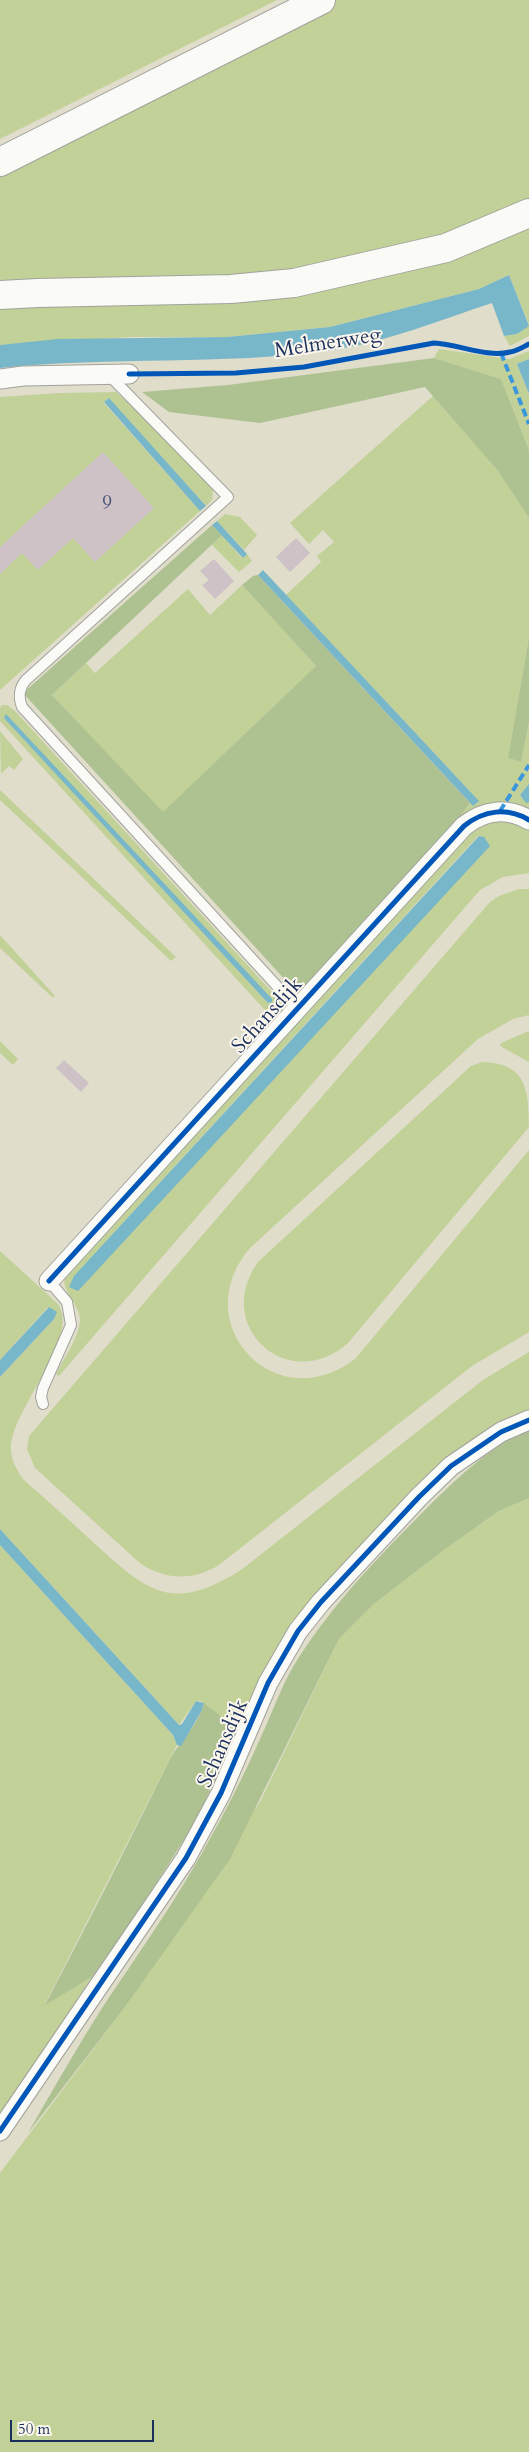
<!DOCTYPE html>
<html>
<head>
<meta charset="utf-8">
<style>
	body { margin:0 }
	#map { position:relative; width:529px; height:2452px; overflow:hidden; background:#e0ddcb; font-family:Cardo,serif }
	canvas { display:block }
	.scale { position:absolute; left:10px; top:2420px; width:144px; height:22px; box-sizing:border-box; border:2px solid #1b2f5e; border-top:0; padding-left:6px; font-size:15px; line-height:18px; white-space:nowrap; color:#1b2f5e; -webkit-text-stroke:4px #fbf7ec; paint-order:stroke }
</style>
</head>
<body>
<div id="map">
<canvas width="529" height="2452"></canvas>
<div class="scale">50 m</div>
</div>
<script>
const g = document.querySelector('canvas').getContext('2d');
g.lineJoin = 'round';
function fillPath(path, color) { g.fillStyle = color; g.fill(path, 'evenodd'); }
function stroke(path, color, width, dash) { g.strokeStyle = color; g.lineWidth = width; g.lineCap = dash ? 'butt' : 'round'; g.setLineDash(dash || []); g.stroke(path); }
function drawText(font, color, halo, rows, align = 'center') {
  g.font = font + ' Cardo,serif'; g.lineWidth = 4; g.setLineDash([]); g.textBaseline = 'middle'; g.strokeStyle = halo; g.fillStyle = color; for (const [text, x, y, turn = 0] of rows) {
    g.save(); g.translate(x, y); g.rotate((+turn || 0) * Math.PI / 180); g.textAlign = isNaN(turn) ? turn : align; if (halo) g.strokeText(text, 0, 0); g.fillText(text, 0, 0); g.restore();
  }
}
fillPath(new Path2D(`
	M0,0h277l-277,139z
	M336,0h193v201l-109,46 -134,31 -286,11v-120z
	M529,223v113l-19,10 -6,-10 13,-2 12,-9 -20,-50 -30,14 -149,38 -103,10h-96l-131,8v-43l261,-9z
	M439,349l70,10 20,-8v8l-12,5 12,30v56l-28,-71 -67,-21z
	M116,392l48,45 49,52 -1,11 -6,6 -98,-108 -4,5 96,108 -200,179v-293l60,-4z
	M433,396l65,75 31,47v119l-21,121 13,4 8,-40v62l-9,11 6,7h3v8c-29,-13 -45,-7 -71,9l12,-16 3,3 5,-6 -192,-205 35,-33 -4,-6 17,-14 -11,-12 -14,14 -19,-21z
	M225,514l15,3 17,18 -13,15 -27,-29z
	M222,535l20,23 5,-4 5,7 -13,11 -26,-26 -1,-2z
	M242,585l74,81 -153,147 -111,-118 34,-32 9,10 93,-84 22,26z
	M2,705h5l8,6 269,294 1,5 -10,11 -275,-300v-13zM4,716l267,288 -3,-1z
	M0,731l23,28 -9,11 -5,-4 -8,8z
	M0,790l176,167 -5,4 -171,-161z
	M493,820h15l21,10v43l-26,4 -23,13 -421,486 -3,-2c8,-16 23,-36 24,-54 0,-17 -22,-30 -14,-46l403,-442zM478,836h3l-407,440z
	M519,889h10v126l-16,4 -35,20 -228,209c-65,76 27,173 106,110l173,-208v182l-57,34 -253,199c-26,16 -53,15 -78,-1l-106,-96 -8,-19 2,-13 461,-534 9,-6z
	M0,935l55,61 -2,2 -53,-50z
	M529,1031v31l-29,-16 1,-3z
	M0,1041l18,18 -5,6 -13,-12z
	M482,1062c44,1 47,27 47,65l-181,216c-60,53 -137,-18 -89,-82l212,-195z
	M0,1251l58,53c24,35 -50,108 -47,147 1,11 6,19 12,28 24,21 48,43 71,64 55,50 78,70 147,27l242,-190 46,-28v59l-32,13 -51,35 -156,167 -30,54 -21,50 -38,-29h-5l-17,24 -179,-196v-152l54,-58 -6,-12 -48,53z
	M529,1498v954h-529v-279l122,-162 139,-211 78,-161 35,-35 74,-57 51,-36z
	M0,1545l173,190 4,10 -132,259 47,-27 -92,140z`), '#c1d198');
fillPath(new Path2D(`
	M434,358l67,21 28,71v68l-31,-47 -73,-84 -165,36 -91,-11 -27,-20 86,-7z
	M212,525l10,10 -170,160 111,117 153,-146 -74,-81 11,-9 5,-1 212,228 -12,16 -160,175 -275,-301z
	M529,637v85l-8,40 -13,-4z
	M529,1429v69l-30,13 -51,36 -74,57 -35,35 -109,220 -108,152 -94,122c24,-42 48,-84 74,-125 34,-51 70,-102 100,-155 21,-37 41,-75 58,-114 11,-23 20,-50 33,-72 34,-56 80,-105 126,-151 34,-34 67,-67 110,-87z
	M204,1703l35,27 -46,96 -69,107 -32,44 -47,28c42,-80 83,-161 123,-242 10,-21 29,-35 36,-60z`), '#aec291');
fillPath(new Path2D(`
	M509,275l20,51 -12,8 -13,2 -12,-33c-52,17 -105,39 -160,47 -110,16 -221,6 -332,18v-23l58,-6 169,-2 103,-10 149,-38z
	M529,359v35l-12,-30z
	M109,398l97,108 -6,5 -96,-109z
	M217,521l30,33 -4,4 -31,-33z
	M263,570l216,231 -6,5 -215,-231z
	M6,714l266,285v3l-4,1 -264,-285z
	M529,784v18l-3,1 -6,-8z
	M479,836l5,1 6,9 -412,445 -9,-4 5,-11z
	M49,1307l8,5 -3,7 -54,58v-17z
	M0,1529l179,196 3,-1 14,-23 8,2 -3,9 -20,34 -4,-1 -4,-10 -173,-190z`), '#78b6ca');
fillPath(new Path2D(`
	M103,452l51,56 -59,54 -22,-24 -35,32 -16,-17 -22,21v-27z
	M296,538l14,15 -20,19 -14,-15z
	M214,559l20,22 -19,18 -13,-14 7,-5 -9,-9z
	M64,1060l25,23 -8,9 -25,-24z`), '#cec2c7');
const lane = new Path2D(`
	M109,375l119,122 -202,183c-7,8 -8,16 -4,27l275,301
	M43,1404l-2,-7 2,-9 28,-63 -4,-23 -18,-21`);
const street = new Path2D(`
	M0,379l23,-3 106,-2
	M49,1281l415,-455c20,-16 43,-19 65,-6
	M0,2131l186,-273 35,-65 47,-110 30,-52 23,-29 98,-105 32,-31 50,-34 28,-12`);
const highway = new Path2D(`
	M0,162l321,-162
	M0,295l38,-2 193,-4 63,-6 152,-35 83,-35`);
stroke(lane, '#a1a29d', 12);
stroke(street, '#a1a29d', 21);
stroke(highway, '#a1a29d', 30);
stroke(lane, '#fafaf7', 10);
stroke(street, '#fafaf7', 19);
stroke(highway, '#fafaf7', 28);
stroke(new Path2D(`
	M501,353l28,71
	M500,811l29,-46`), '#3a97de', 4, [8, 4]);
stroke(new Path2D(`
	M129,374l107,-1 68,-6 130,-24c24,1 53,15 76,9 7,-1 13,-5 19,-8
	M49,1281l415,-455c20,-16 43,-19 65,-6
	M0,2131l186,-273 35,-65 47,-110 30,-52 23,-29 98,-105 32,-31 50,-34 28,-12`), '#0057b8', 5);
drawText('19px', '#485478', null, [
	["9",107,505]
]);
drawText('21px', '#1b2f5e', '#fbf7ec', [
	["Melmerweg",328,344,-9],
	["Schansdijk",268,1016,-48],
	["Schansdijk",224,1744,-66]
]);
</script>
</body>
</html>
